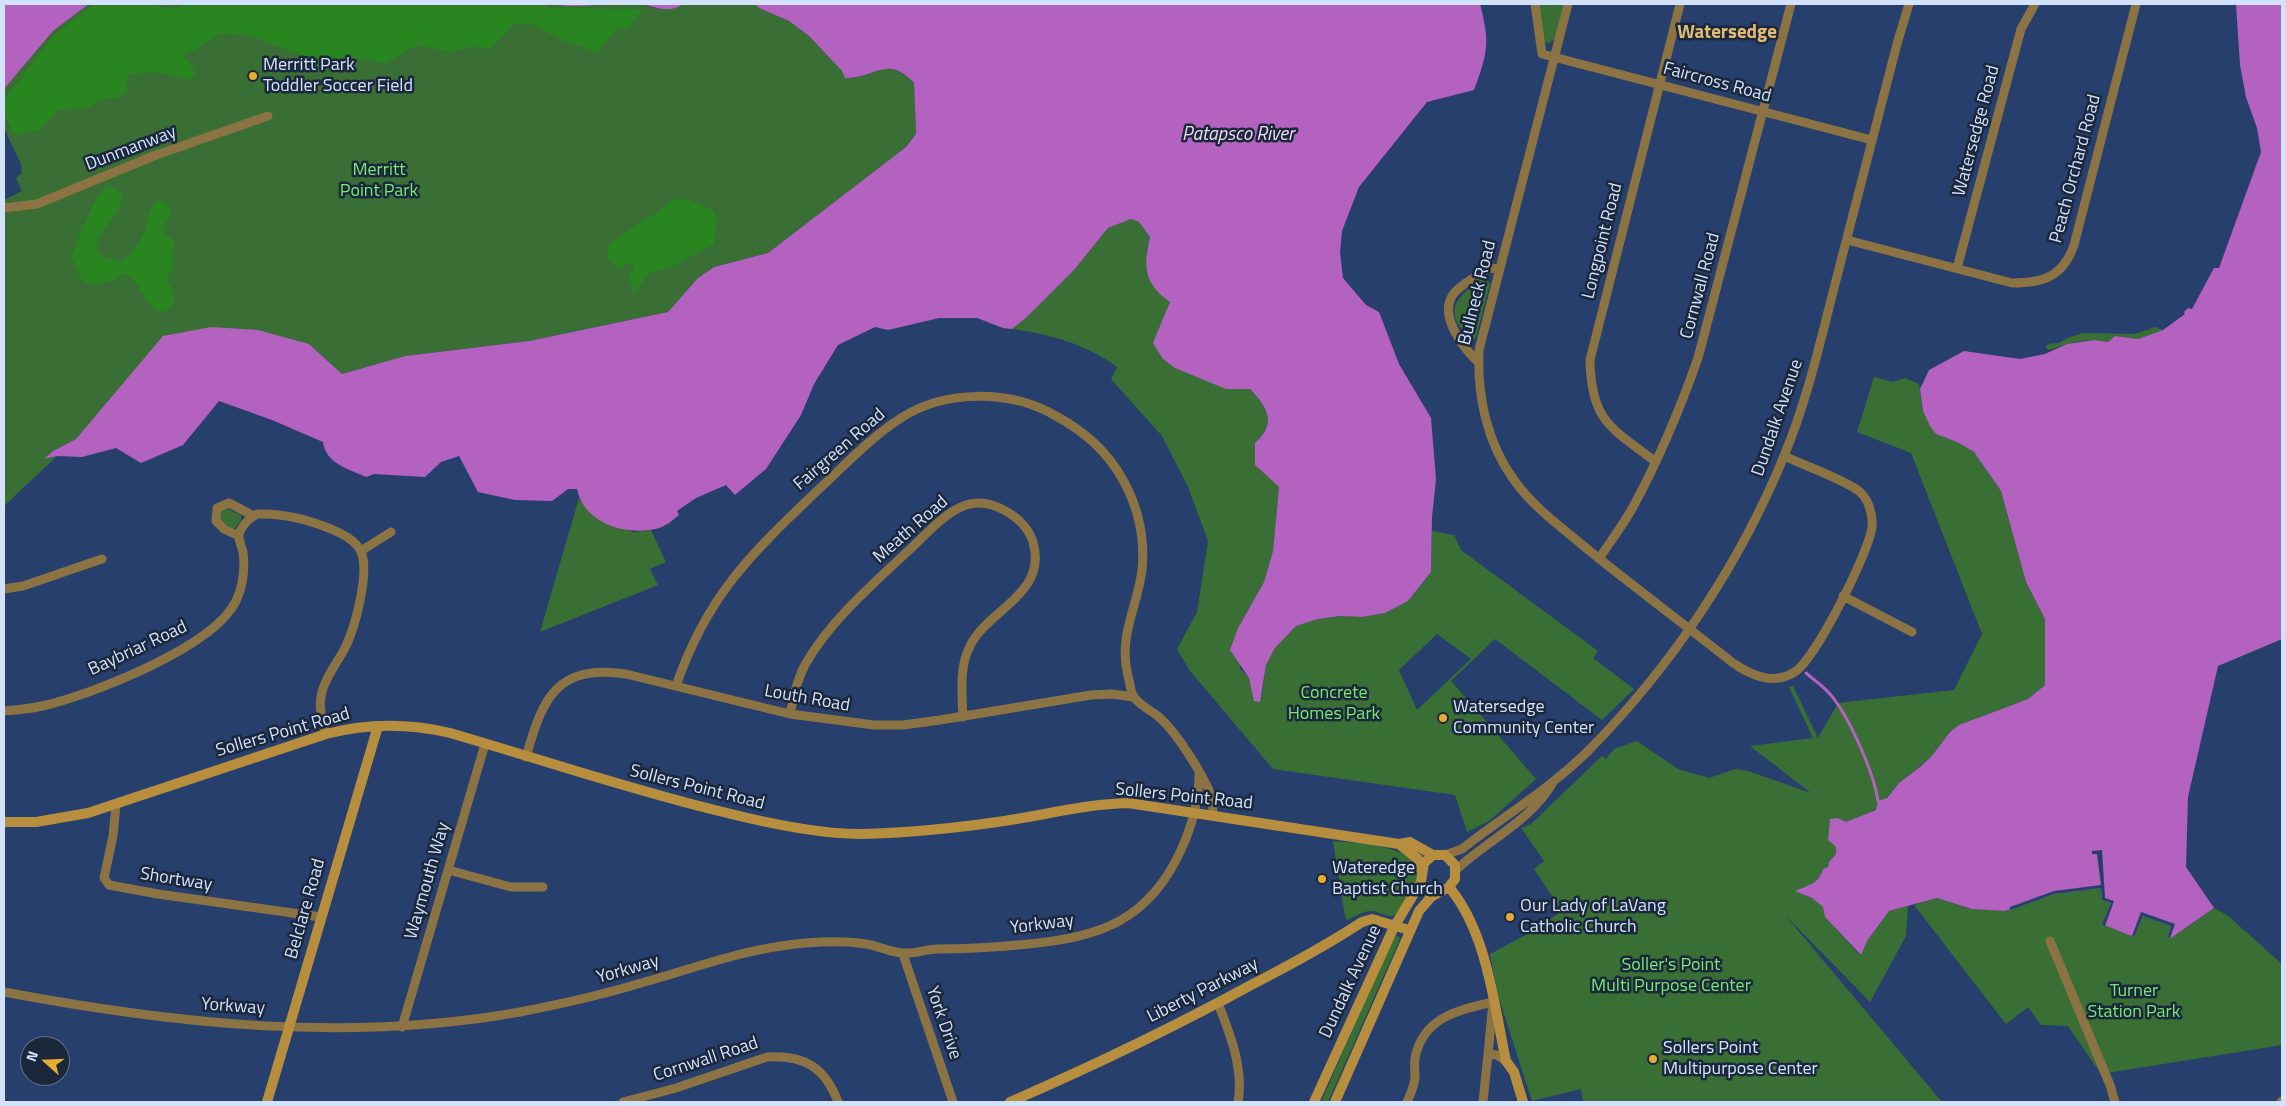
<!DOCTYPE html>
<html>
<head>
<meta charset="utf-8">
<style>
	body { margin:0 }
	#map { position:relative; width:2286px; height:1106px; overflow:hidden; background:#273f6c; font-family:"Titillium Web",sans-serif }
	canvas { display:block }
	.frame { position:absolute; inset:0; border:5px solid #d2e2fd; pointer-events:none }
	.north { position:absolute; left:20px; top:1036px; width:50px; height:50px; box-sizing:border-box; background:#1b273b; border:1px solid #647289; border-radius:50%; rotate:290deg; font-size:14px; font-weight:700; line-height:20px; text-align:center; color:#d2e2fd }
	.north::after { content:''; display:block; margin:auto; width:18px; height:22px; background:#e5ad35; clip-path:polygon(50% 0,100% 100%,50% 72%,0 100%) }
</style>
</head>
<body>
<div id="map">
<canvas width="2286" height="1106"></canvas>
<div class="frame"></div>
<div class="north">N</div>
</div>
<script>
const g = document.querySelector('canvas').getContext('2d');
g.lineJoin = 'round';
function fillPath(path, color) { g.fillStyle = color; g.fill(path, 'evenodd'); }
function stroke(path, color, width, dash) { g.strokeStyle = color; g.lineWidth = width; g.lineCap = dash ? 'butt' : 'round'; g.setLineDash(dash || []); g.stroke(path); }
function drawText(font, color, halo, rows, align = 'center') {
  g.font = font + ' "Titillium Web",sans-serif'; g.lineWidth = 5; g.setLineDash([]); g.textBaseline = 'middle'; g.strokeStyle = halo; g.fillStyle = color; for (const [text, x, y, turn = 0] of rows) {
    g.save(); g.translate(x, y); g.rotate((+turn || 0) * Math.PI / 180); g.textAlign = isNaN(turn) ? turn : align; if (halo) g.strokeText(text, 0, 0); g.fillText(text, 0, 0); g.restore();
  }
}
fillPath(new Path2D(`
	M89,4h552c13,4 30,9 42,0h72l4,4 30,13 20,15 33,35 3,7c32,0 40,-24 69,5l2,51 -10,13 -138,106 -54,14 -16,11 -30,34 -139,29 -124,15 -63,18 -33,-30 -145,-8 -88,103 -23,12 -8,8 12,-3 -53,50v-306l18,-9 -6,-13 6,-5 -1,-9 -17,-36v-39l49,-58z
	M1536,4h27l-8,35 -6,4 -5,-1z
	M1131,219l8,3 11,15 -4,16 24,49 -7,19 63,68h24c18,19 27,33 5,54v22l24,22 -6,64 -9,31 -26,46 2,40 9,10 6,23 7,-7 4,-29 9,-17 21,-22 22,-7 22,-3 22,1 23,-4 23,-12 23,-29 1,-41 22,4 7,15 137,101 -5,7 41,31 -32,31 -107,-81 -44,42 85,98 -47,42 -22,11 -12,-37 -182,-26 -83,-98 -13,-22 20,-37 11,-71 -20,-54 -26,-51 -51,-57 6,-12c-31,-23 -68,-33 -105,-38l15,-12 47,-47 34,-42zM1437,634l34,25 -54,51 -18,-40z
	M1483,278l4,1 3,5 -14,53 -3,4c-7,-3 -9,-8 -13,-14 -16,-23 6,-36 23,-49z
	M2155,327l8,3 -25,9 -23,-3 -7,6c-19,-5 -41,1 -58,8l-4,-2 2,-4 11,-1 8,-5 16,-5 52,1z
	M1874,377l19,5 12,-4 14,6 4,27 13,23 21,8 17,10 27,39 25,91 19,37 2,7 -2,59 -17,14 -48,18 -30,15 -19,25 -32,26 -23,27 -30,12 -8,-4 -2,36 -7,8 -1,5 -5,2c-4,15 -15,16 -27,22l16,7 11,9 2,10 35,38 7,-14 22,-30 19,-5 -2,30 -36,66 -85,-87 157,187h-359l-2,-13 -49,12 -34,-106 -8,-41 45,-24 27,-19 -28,-42 10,-8 -23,-33 10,-4 71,-68 4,3 8,-10 23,-8 41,28 31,9 26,-9 13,2 63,22 -61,-47 63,-8 -24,-51 4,-1 25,52 20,-35 116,-13 28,-56 -71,-181 -54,-21z
	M579,498l13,17 41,17 18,-2 15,32 -16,7 8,16 -118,47z
	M226,508l15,7v5l-7,9 -14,-8 1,-10z
	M1333,841c21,2 104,4 81,45 -4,8 -11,24 -19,29 -8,3 -15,-3 -22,-4 -9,-1 -18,5 -25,9l-3,-3z
	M2101,888l10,15 -8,21 40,-8 40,14 31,-22 13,7 55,49v81l-181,29 -33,-48 -27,-1 -13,-18 -22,17 -92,-119 23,-7 35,11 34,2 48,-17z
	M1396,936l4,1 -1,4 -71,161h-7l72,-164z`), '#396f34');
fillPath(new Path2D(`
	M94,4h49l32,5 12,-5h356l8,4 92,1 -15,20 -11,-1 -20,24 -33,-11 -35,-18 -16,2 -21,23 -23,-1 -17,5 -35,-7 -31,18 -39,-6 7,12 -3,3 -6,-1 -17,-16 -16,4 -65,-24 -26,-2 -27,17 -8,3 -2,4 12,16 -6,7c-20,-6 -40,-11 -61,-5l-3,7 2,7 -8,8 -20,3 -12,8 -29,2 -20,20 -25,4 -10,-22v-12l50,-65z
	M107,185l9,4 8,7 -8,19 -18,22 -1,14 7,6 16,5c9,-6 19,-17 23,-27 5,-13 4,-26 16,-35l10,6 2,9 -5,7 -2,11 10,8 -2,15 2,12 -7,7c-1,14 17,19 -2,37 -20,1 -22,-31 -41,-39 -13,9 -25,14 -41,9l-12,-26c13,-26 16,-47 36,-71z
	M688,199l25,11 4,9 -3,25 -41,22 -25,7 -14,21 -5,-17 5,-10 -3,-5 -10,6 -6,-2 -8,-8 1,-12 31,-24 16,-7 17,-15z`), '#288520');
fillPath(new Path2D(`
	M4,4h85l-36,27 -49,58z
	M556,4h127c-13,10 -28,3 -41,0 -24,-4 -65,6 -86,0z
	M755,4h725c10,39 8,48 -6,86l-47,12 -68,85 -17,44 -2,22 3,25 23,27 13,7 20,52 32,54 5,61 -4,38 -1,55 -23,29 -23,12 -23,4 -22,-1 -22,3 -22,7 -21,22 -9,17 -6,37 -6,-1 -5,-23 -19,-28 8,-22 26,-46 9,-31 6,-64 -24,-22v-22c22,-20 13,-35 -5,-54h-24l-51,-21 -12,-9 -10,-16 17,-41c-26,-18 -27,-36 -20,-65l-11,-15 -8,-3 -23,9 -34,42 -47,47 -15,12 -9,-1 -26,-10h-38l-51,12 -13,-3 -37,18 -24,39 -13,31 -35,54 -31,26 -9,-10 -30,13 -19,13 2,4c-6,5 -13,11 -20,13 -31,9 -75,-4 -82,-39h-9l-16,12 -37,-1 -37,-8 -19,-36 -18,6 -16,15 -51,-3 -8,3c-17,-8 -40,-13 -43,-35l-51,-22 -53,-19 -36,44 -42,18 -25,-15 -34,9 -25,-1 -13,3 9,-8 23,-12 87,-103 48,-9 47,3 51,14 33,30 63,-18 124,-15 139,-29 30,-34 16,-11 54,-14 138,-106 10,-13 -2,-51c-27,-29 -38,-5 -69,-5l-3,-7 -33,-35 -20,-15 -30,-13z
	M2236,4h46v635l-64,27 -30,131 -2,70 28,41 -43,30 -3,-1 3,-11 -28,-10 -9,21 -32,-13 9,-21 -9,-3 -1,-12 -47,6 -49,17 -33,-2 -35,-11 -48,13 -22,30 -6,14 -36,-38 -2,-10 -11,-9 -17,-7c13,-6 24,-7 28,-22l5,-2 1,-5 7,-8v-7l-8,-7 2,-21 8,-1 8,4 30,-12 2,-9 9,-3 12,-15 22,-17 10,-9 19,-25 9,-7 69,-26 17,-14v-66l-19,-37 -25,-91 -27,-39 -17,-10 -21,-8 -6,-8 -7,-15 -3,-22 9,-19 35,-19 56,8 25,-5 22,-10 27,-4 14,2 7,-6 23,3 25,-9 22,-16 -1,-2 4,-4 4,1 22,-41h5l42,-116 -4,-24 -11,-31 -6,-32z`), '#b362c0');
fillPath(new Path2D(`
	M2102,850l3,48 9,3 -9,25 -3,-2 9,-21 -9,-3 -1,-12 -47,6 -44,16v-3l44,-16 47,-6 -4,-31h-5v-3z
	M2141,912l34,12 -5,14 -2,-1 3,-11 -28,-10 -9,21 -2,-1z`), '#273f6c');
stroke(new Path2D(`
	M1806,673c8,7 17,13 24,21 19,22 44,79 48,107`), '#b362c0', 3);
stroke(new Path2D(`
	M1535,4l7,50 330,86
	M1568,4l-89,346c-2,46 8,93 35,130 19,27 47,47 72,68 48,39 98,76 147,115 19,13 42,23 63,8 21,-15 73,-119 76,-144 1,-11 -3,-27 -12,-35 -12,-11 -59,-28 -76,-36
	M4,208l33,-4 119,-49 112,-39
	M1847,240l165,43c31,0 51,-6 62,-38l62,-241
	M1957,268l64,-239 14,-25
	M1479,363c-16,-15 -43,-50 -24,-71 9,-10 24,-17 35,-24l10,1
	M1656,462c-45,-34 -65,-41 -66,-102l90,-356
	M239,536l-15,-7 -8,-8 1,-13 12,-5 25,13
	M361,551l30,-19
	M1599,559c11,-17 24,-34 34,-52 26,-48 47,-98 65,-149l93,-354
	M4,589l19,-3 79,-27
	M1843,596l69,36
	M676,686c31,-91 76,-133 143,-197 27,-25 51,-51 82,-71 45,-29 110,-28 155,-2 29,16 51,35 67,64 15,27 22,59 19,90 -5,39 -24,66 -14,106 2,6 2,14 5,19 4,9 19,16 26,22 18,16 43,56 52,78 2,6 2,14 2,20
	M4,711c12,-1 25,-2 38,-5 49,-11 172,-59 194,-105 7,-15 9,-33 7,-49 -1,-5 -4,-10 -4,-15 0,-9 10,-19 18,-23 27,-1 50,5 74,15 11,5 25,11 30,23 9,20 -6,76 -16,96 -8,15 -19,28 -23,44 -4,14 0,28 4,42
	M790,714c4,-18 7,-35 16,-51 25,-43 65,-77 101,-111 18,-16 36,-39 59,-47 25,-8 59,12 67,37 15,52 -45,67 -63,104 -11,21 -8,47 -7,71
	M526,757c17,-60 31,-93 100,-83l164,40 84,11h29l37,-5 151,-25 21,-1 21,3
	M116,805l-3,31 -9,42 5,7 49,9 163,23
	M1445,855l17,-6c42,-33 89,-61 127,-99 82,-83 151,-186 195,-294 22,-53 35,-109 49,-164 22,-83 42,-165 64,-248l12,-40
	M1457,869c30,-28 74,-49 95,-85
	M448,870l63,17h32
	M2050,941l60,144 5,17
	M903,954l50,148
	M4,992c170,32 344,51 516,20 41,-8 82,-17 121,-29 47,-13 92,-30 140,-37 28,-4 58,-6 85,-2 13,2 26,9 38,9 11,1 22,-4 33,-4 31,0 61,-2 92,-5 72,-7 120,-24 152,-94 11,-24 18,-50 18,-76
	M1218,1003c12,31 26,66 20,99
	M402,1027l83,-283
	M623,1102l53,-14 91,-31c37,-2 58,10 71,45
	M1407,1102c3,-7 8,-17 8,-25 0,-7 -1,-13 0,-19 8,-41 44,-48 78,-56l-5,52
	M1483,1102l5,-48 9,1 9,6
	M2281,1102l1,-1`), '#8c7343', 9);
stroke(new Path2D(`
	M4,822h32l52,-9 238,-79c42,-11 82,-11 124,-1 90,26 178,56 269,78 43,11 98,23 142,23 47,-1 96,-6 143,-13 41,-6 82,-17 124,-18l271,41 11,-2 23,13
	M1399,844l19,15 3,10
	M1449,887c38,45 45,118 57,174l8,11 9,30
	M267,1102l111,-376
	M1010,1102c83,-36 164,-75 243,-118 37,-19 74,-39 109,-62l10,-3 37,11
	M1314,1102l80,-175 27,-45 3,-19 9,-8h12l10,10v14l-6,8 -18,10 -12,14 -84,191`), '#b68e3d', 10);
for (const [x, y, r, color] of [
	[253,76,5,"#e5ad35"],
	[1443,718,5,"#e5ad35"],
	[1322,879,5,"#e5ad35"],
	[1510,917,5,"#e5ad35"],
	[1653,1059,5,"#e5ad35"]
]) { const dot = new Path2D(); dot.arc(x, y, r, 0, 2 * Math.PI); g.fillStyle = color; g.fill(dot); stroke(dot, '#1b273b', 2); }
drawText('18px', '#d2e2fd', '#1b273b', [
	["Merritt Park",263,66],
	["Toddler Soccer Field",263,87],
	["Watersedge",1453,708],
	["Community Center",1453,729],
	["Wateredge",1332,869],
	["Baptist Church",1332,890],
	["Our Lady of LaVang",1520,907],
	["Catholic Church",1520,928],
	["Sollers Point",1663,1049],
	["Multipurpose Center",1663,1070]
], 'left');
drawText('18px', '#d2e2fd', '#1b273b', [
	["Faircross Road",1717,83,15],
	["Watersedge Road",1977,131,-75],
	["Dunmanway",131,149,-21],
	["Peach Orchard Road",2076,169,-75],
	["Longpoint Road",1603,241,-76],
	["Cornwall Road",1701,286,-75],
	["Bullneck Road",1478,293,-76],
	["Dundalk Avenue",1778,418,-71],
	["Fairgreen Road",840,450,-41],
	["Meath Road",911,530,-41],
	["Baybriar Road",138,649,-25],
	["Louth Road",807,699,10],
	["Sollers Point Road",283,733,-16],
	["Sollers Point Road",697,788,14],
	["Sollers Point Road",1184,797,6],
	["Shortway",176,880,9],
	["Waymouth Way",428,881,-74],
	["Belclare Road",306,909,-74],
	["Yorkway",1042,925,-7],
	["Yorkway",628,970,-16],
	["Dundalk Avenue",1351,982,-65],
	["Liberty Parkway",1203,991,-27],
	["Yorkway",233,1007,4],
	["York Drive",943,1023,71],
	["Cornwall Road",706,1060,-18]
]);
drawText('18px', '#79e86e', '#1b273b', [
	["Merritt",379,171],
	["Point Park",379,192],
	["Concrete",1334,694],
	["Homes Park",1334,715],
	["Soller's Point",1671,966],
	["Multi Purpose Center",1671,987],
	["Turner",2134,992],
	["Station Park",2134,1013]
]);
drawText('bold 19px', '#e1bb73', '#1b273b', [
	["Watersedge",1727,33]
]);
drawText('italic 19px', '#efdaf2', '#1b273b', [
	["Patapsco River",1238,135]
]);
</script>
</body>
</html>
